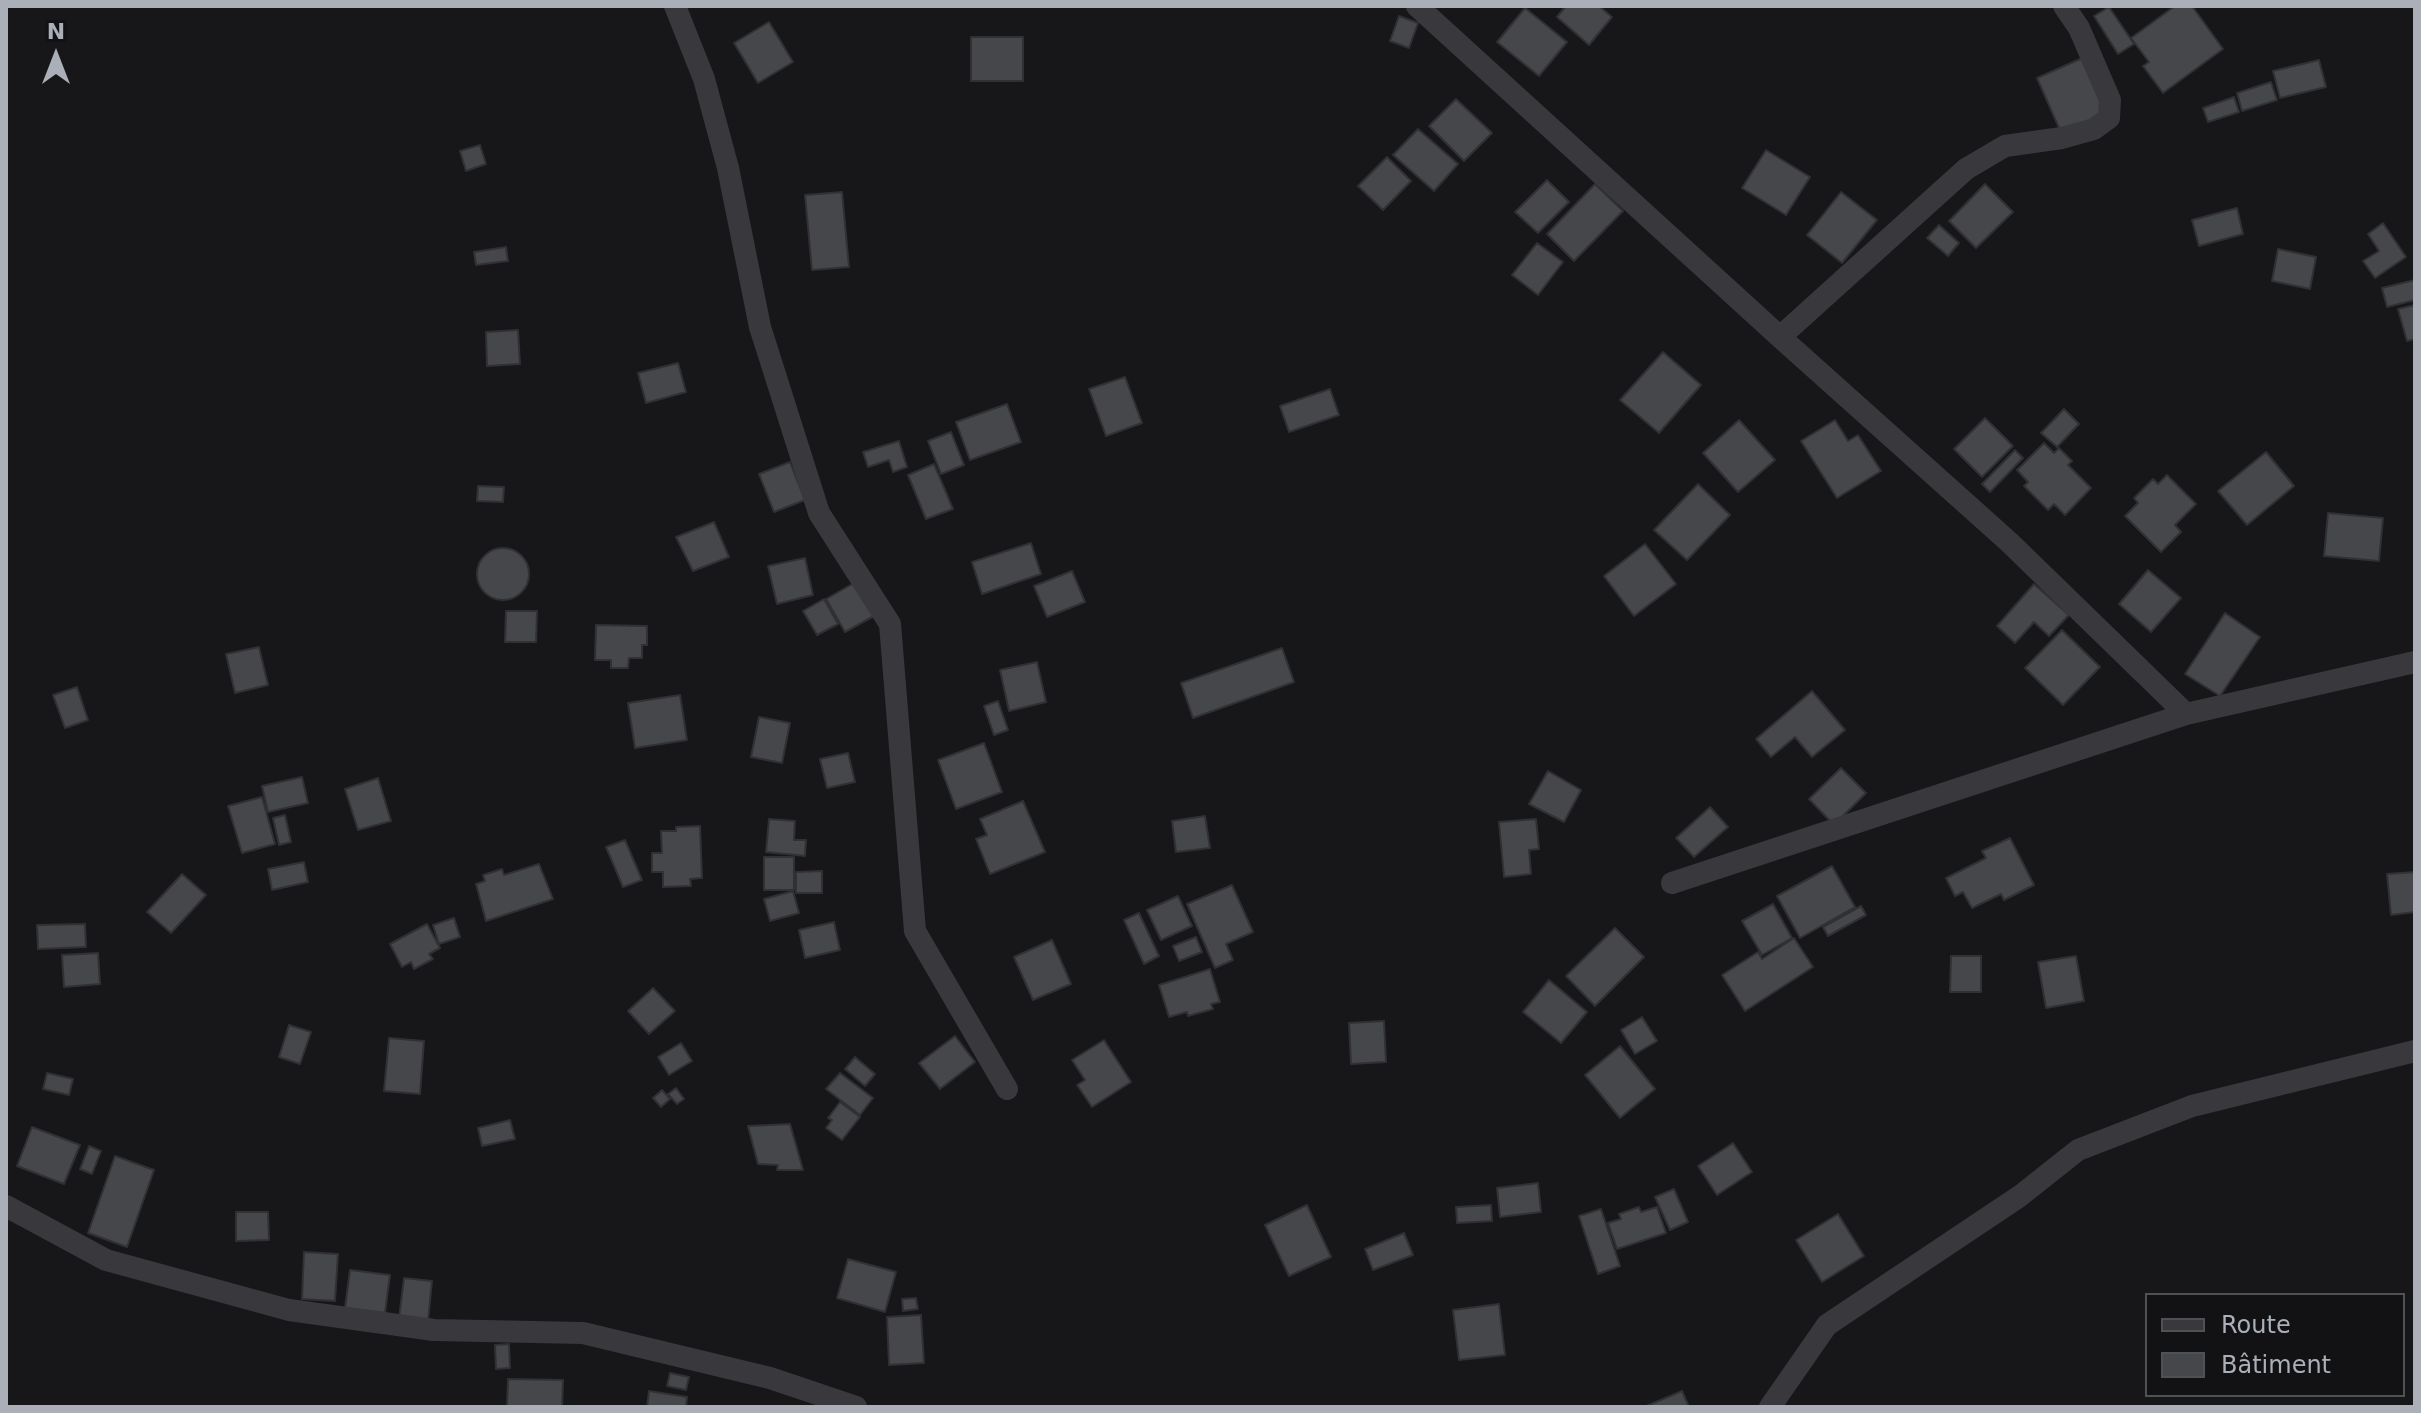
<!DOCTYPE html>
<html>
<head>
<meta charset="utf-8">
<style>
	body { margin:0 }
	#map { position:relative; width:2421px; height:1413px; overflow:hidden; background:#171719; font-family:"DejaVu Sans",sans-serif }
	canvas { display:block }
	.frame { position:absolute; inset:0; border:8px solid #abafb7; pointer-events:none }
	.legend { position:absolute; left:2145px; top:1293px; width:260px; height:104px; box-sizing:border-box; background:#121214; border:2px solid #4f5155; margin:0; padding:10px 14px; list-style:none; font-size:24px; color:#abafb7 }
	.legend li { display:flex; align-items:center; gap:16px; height:40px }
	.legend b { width:40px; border:2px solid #4f5155 }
	.north { position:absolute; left:16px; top:16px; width:80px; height:80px; -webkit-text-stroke:6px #121214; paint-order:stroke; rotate:0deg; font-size:22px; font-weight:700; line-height:32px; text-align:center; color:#abafb7 }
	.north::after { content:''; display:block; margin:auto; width:28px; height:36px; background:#abafb7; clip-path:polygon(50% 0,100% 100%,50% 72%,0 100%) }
</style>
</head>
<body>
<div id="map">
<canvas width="2421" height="1413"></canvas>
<div class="frame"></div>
<ul class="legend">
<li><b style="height:10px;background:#39393d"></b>Route</li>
<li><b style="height:22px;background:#46474b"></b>Bâtiment</li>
</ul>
<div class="north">N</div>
</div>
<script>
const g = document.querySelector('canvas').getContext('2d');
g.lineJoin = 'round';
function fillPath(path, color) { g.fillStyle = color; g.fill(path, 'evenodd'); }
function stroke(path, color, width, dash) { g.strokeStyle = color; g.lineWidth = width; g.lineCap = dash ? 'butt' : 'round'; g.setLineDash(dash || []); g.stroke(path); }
const building = new Path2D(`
	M1566,6h33l13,11 -23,28 -32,-28z
	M2175,6h17l31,43 -60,44 -20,-27 6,-4 -18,-24z
	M2109,7l25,37 -16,10 -24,-38z
	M1525,8l42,34 -28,34 -42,-34z
	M1399,16l19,7 -9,25 -19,-7z
	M769,22l24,40 -35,21 -24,-40z
	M971,37h52v44h-52z
	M2087,56l26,59 -50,22 -26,-59z
	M2319,60l7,27 -46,11 -7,-27z
	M2271,82l6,18 -35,11 -5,-18z
	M2234,97l5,15 -31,10 -5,-14z
	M1456,99l36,34 -28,28 -35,-35z
	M1418,129l40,35 -24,27 -41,-36z
	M480,145l6,19 -20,7 -6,-20z
	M1766,150l44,27 -24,38 -44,-27z
	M1387,157l24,24 -28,29 -25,-24z
	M1547,180l22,22 -31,31 -23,-21z
	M1595,184l28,27 -49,50 -27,-27z
	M1985,184l28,28 -37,36 -27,-27z
	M842,192l7,75 -37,3 -7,-75z
	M1841,192l36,28 -35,43 -35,-28z
	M2237,208l6,26 -44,12 -7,-26z
	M2383,223l23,34 -31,21 -12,-17 16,-10 -11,-17z
	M1939,225l20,18 -11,13 -21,-18z
	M1537,243l26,19 -25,33 -26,-20z
	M506,247l2,14 -32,4 -2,-13z
	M2278,249l38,8 -6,32 -38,-8z
	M2415,280v20l-28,7 -5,-19z
	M2415,305v34l-8,2 -9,-32z
	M518,330l2,34 -33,2 -1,-34z
	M1663,352l38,33 -42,48 -39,-33z
	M678,363l8,29 -40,11 -8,-30z
	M1125,377l17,46 -36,13 -17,-47z
	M1330,389l9,26 -50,17 -9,-26z
	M1007,404l14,38 -51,18 -14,-38z
	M2064,409l15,15 -22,23 -16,-14z
	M1985,418l28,28 -31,31 -28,-28z
	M1739,420l36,40 -37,32 -35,-39z
	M1835,420l13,21 10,-6 23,36 -44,27 -36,-57z
	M951,432l13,33 -23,9 -13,-33z
	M899,441l8,26 -14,5 -4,-12 -21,7 -5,-15z
	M2044,443l10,10 5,-5 13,13 -4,4 23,23 -26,27 -11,-11 -6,6 -24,-24 4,-4 -11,-12z
	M2015,450l8,8 -33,34 -8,-8z
	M2266,452l28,34 -47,39 -29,-34z
	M790,462l15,38 -31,12 -15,-38z
	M934,464l19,45 -27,10 -18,-44z
	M2167,475l29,29 -21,21 6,7 -20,20 -36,-36 13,-13 -4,-5 19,-19 5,5z
	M1698,484l32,31 -43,45 -33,-30z
	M478,486l26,1 -1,15 -26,-1z
	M2328,513l55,5 -4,43 -55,-5z
	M714,522l15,35 -36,14 -17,-34z
	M1031,543l10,31 -59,20 -10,-32z
	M1645,544l31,40 -42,32 -30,-40z
	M477 574a26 26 0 1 1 52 0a26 26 0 1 1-52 0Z
	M805,558l8,37 -36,9 -9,-38z
	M2148,570l33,28 -30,34 -32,-28z
	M1072,571l13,31 -38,15 -13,-31z
	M854,583l20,33 -29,16 -19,-33z
	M2034,584l35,31 -20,21 -15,-14 -19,21 -18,-17z
	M824,599l14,25 -21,11 -14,-24z
	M506,611h31l-1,31h-31z
	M2225,613l35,24 -40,59 -35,-22z
	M596,625l51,1v19h-5v13h-13l-1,10h-17v-8h-16z
	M2062,630l38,37 -37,38 -38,-37z
	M259,647l9,38 -33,8 -9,-39z
	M1282,648l12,34 -101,36 -12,-35z
	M1037,662l9,40 -37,9 -9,-41z
	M77,687l11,33 -23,8 -12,-33z
	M1812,691l33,39 -33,27 -17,-20 -24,20 -15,-18z
	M680,695l7,45 -52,8 -7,-45z
	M998,701l10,29 -14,5 -10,-29z
	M759,717l31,6 -8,40 -31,-6z
	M984,743l18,49 -46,17 -18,-49z
	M848,753l7,29 -28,6 -7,-29z
	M1841,768l25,25 -32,32 -25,-26z
	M1548,771l33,19 -17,32 -35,-18z
	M302,777l6,26 -40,9 -6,-26z
	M378,778l13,43 -33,9 -13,-41z
	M262,797l13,47 -33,9 -14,-47z
	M1023,801l22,51 -55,22 -14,-35 11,-4 -7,-16z
	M1710,807l18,20 -34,30 -18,-19z
	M285,815l6,27 -12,3 -6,-27z
	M1205,816l5,32 -34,4 -4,-31z
	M769,819l26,2 -1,19h12l-1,16 -39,-4z
	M1536,819l3,30 -10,1 2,24 -27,3 -5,-55z
	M700,826l2,52 -12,1 1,7 -28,1v-15h-11v-19h10l-1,-22h15v-4z
	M2010,838l24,47 -30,15 -3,-6 -29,14 -9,-16 -8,4 -9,-18 40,-20 -4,-7z
	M625,840l17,40 -19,7 -17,-40z
	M764,857h30v33h-30z
	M304,862l4,20 -36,8 -4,-21z
	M539,864l14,35 -67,22 -10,-37 9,-3 -2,-6 19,-6 2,6z
	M1832,866l23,41 -55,31 -23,-42z
	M822,871v22h-26v-21z
	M2415,872v40l-24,3 -4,-41z
	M182,874l24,21 -35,38 -24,-21z
	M1232,885l21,47 -27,12 7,16 -18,8 -28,-64z
	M793,891l6,22 -29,8 -6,-22z
	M1178,896l14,30 -31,14 -14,-30z
	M1773,904l19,34 -30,17 -20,-34z
	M1861,906l5,9 -38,21 -5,-9z
	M1139,913l20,43 -15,8 -20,-44z
	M454,918l6,19 -21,7 -6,-19z
	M834,922l6,28 -35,8 -6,-28z
	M85,924l1,23 -48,2 -1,-24z
	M427,924l13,24 -11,6 4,5 -19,10 -3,-7 -9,5 -12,-23z
	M1615,928l29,29 -49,49 -29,-30z
	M1196,937l6,15 -23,9 -6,-15z
	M1794,938l19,29 -68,44 -23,-36 36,-23 4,7z
	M1052,940l19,44 -38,16 -19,-43z
	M98,953l2,31 -36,3 -2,-32z
	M1951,956h30v36h-31z
	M2076,956l8,45 -38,7 -8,-46z
	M1210,969l10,33 -9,2 2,5 -25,7 -1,-4 -18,5 -10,-32z
	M1549,980l38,32 -26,31 -38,-31z
	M653,988l22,23 -26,23 -21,-23z
	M1642,1017l15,24 -22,13 -14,-24z
	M1384,1021l2,41 -35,2 -2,-41z
	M289,1025l22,7 -11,32 -21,-7z
	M955,1036l20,26 -35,27 -21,-26z
	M389,1038l35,3 -4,53 -36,-3z
	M1104,1040l27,42 -39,25 -15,-22 8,-5 -13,-20z
	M681,1043l11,18 -23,14 -11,-18z
	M1620,1046l35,43 -35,29 -35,-43z
	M855,1057l20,17 -10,12 -20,-17z
	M47,1073l26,6 -4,16 -26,-6z
	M840,1073l33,25 -13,17 -34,-26z
	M676,1088l8,11 -7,5 -9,-10z
	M662,1090l8,9 -9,8 -8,-9z
	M840,1102l20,15 -18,23 -16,-12 6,-8 -4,-2z
	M510,1120l5,19 -33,7 -4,-18z
	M790,1124l13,46h-26l1,-5 -20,-1 -10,-38z
	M32,1127l48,18 -16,39 -47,-18z
	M1733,1143l19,29 -35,23 -19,-29z
	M89,1146l12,5 -9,23 -12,-5z
	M115,1156l39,14 -27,77 -39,-14z
	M1538,1183l3,29 -41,5 -3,-29z
	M1674,1189l14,33 -18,8 -15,-33z
	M1307,1205l24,52 -42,19 -24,-51z
	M1491,1205l1,16 -35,2 -1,-16z
	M1639,1207l2,5 16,-5 9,26 -49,16 -9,-26 13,-4 -2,-5z
	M1601,1209l19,57 -22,8 -19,-58z
	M236,1212h32l1,28 -33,1z
	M1838,1214l26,42 -42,26 -26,-42z
	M1404,1233l9,22 -40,15 -8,-21z
	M304,1252l34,2 -3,47 -33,-2z
	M848,1259l48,13 -11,40 -48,-14z
	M350,1270l40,5 -5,38 -40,-5z
	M404,1278l28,3 -4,40 -29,-3z
	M916,1298l2,11 -15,2 -1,-12z
	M1499,1304l6,51 -46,5 -6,-50z
	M921,1315l3,48 -35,2 -2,-48z
	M509,1344l1,24 -14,1 -1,-24z
	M670,1373l19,4 -3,13 -19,-4z
	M508,1379l55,1 -1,27h-55z
	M649,1391l38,6 -1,10h-39z
	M1682,1391l7,16h-45z`);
fillPath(building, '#46474b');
stroke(building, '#313135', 2);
stroke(new Path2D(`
	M675,6l29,73 24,89 32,159 59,186 71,111 25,307 92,158
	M1417,6l363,331 229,205 177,172 229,-52
	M1780,337l186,-168 39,-23 57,-8 32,-9 15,-11 1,-18 -31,-72 -15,-22
	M1672,883l514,-169
	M6,1206l100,54 183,50 145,20 149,3 187,45 86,29
	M1770,1407l57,-82 193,-129 58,-46 114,-44 223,-55`), '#39393d', 22);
</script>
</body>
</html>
